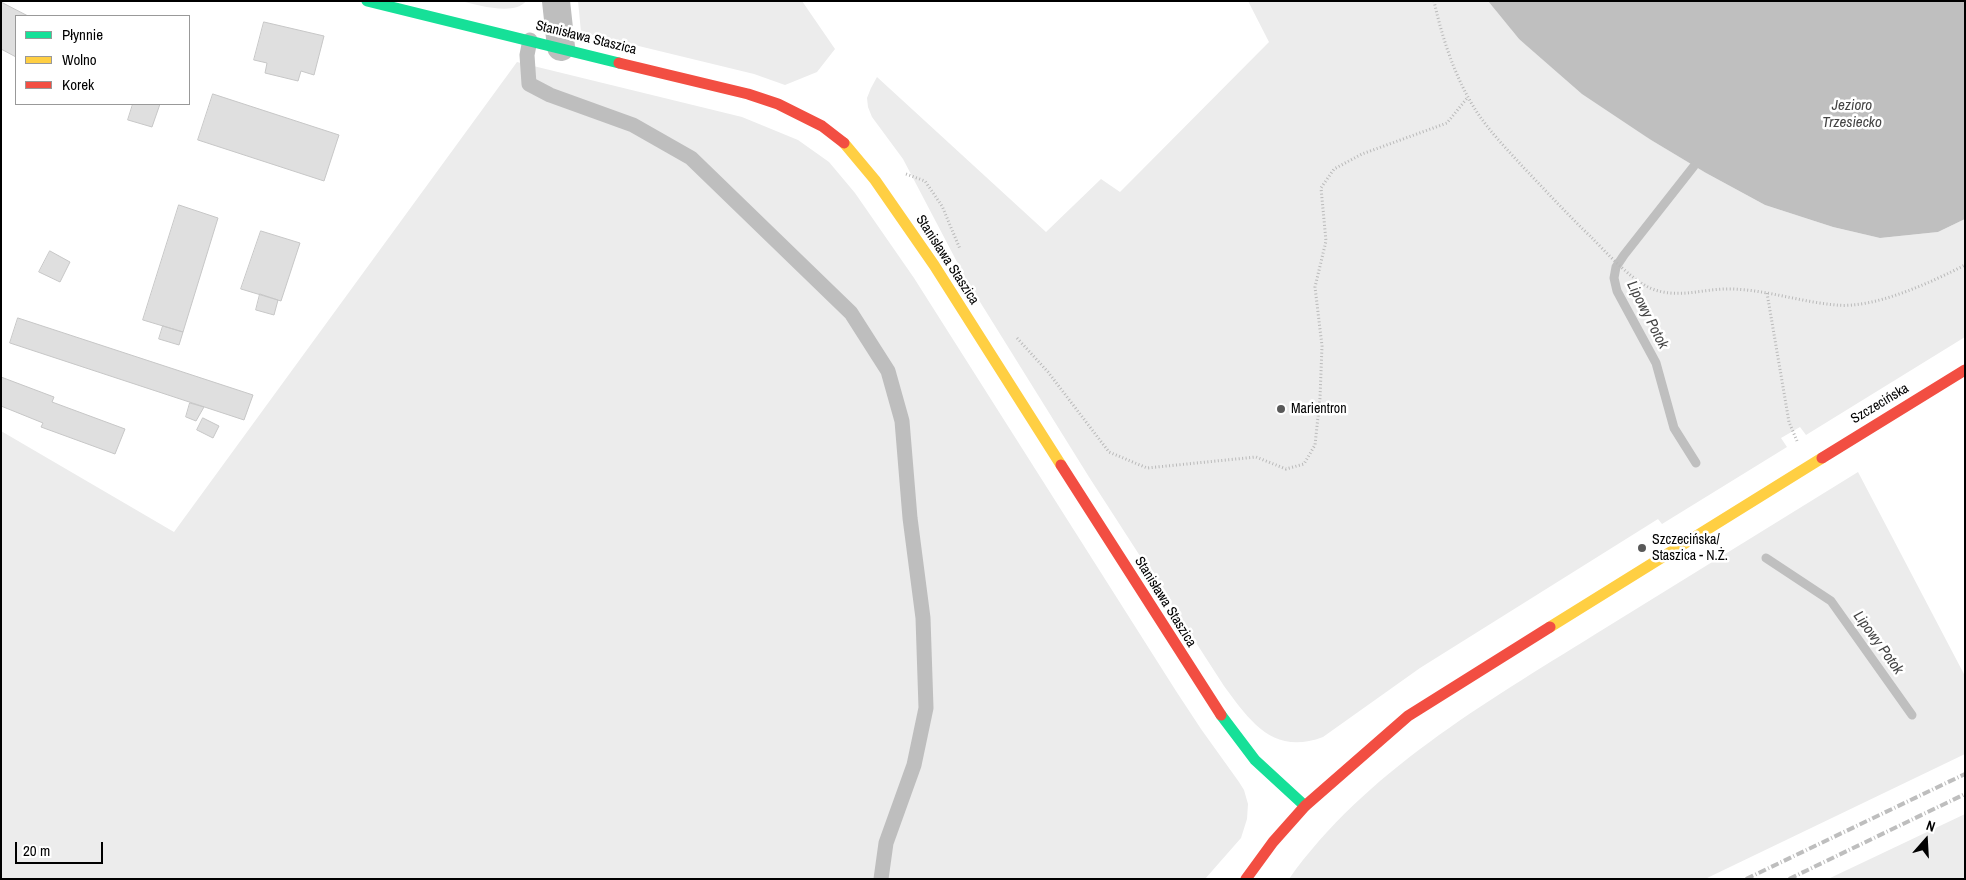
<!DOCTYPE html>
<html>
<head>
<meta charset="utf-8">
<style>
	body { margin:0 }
	#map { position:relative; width:1966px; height:880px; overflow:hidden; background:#fff; font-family:"Archivo Narrow",sans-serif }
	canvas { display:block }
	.frame { position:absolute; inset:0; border:2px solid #000; pointer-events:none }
	.legend { position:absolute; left:15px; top:15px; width:175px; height:90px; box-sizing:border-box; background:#fff; border:1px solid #999; margin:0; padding:6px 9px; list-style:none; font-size:15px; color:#000 }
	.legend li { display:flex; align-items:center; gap:10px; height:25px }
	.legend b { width:25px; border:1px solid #999 }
	.north { position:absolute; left:1901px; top:815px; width:50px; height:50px; -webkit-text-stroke:4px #fff; paint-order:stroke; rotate:19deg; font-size:14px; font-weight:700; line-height:20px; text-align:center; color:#000 }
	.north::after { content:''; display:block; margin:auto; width:18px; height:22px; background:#000; clip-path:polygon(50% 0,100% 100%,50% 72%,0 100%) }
	.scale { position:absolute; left:15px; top:842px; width:88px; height:22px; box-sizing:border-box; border:2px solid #000; border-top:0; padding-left:6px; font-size:15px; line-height:18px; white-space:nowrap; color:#000; -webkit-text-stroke:4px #fff; paint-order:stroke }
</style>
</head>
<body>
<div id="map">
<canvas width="1966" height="880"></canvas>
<div class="frame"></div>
<ul class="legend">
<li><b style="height:6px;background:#16e098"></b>Płynnie</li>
<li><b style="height:6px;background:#ffcf43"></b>Wolno</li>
<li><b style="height:6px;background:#f24e42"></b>Korek</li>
</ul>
<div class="north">N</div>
<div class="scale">20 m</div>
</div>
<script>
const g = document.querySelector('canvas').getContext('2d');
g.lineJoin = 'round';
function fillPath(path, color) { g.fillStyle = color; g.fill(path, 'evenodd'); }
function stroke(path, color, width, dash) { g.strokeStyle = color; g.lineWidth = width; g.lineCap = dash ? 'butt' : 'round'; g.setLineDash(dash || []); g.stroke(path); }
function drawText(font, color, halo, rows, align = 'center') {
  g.font = font + ' "Archivo Narrow",sans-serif'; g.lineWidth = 5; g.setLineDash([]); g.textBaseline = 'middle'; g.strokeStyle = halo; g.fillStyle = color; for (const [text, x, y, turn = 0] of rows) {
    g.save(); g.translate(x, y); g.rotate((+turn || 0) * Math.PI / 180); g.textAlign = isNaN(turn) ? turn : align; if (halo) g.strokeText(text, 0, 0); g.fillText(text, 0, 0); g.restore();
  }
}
fillPath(new Path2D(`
	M461,1h65c-11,15 -49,4 -65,0z
	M578,1h224l33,48 -18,23 -32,13 -31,-11 -173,-42z
	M1248,1h240l31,38 132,101 55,33 59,32 68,22 47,11 58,-6 27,-13v118l-159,98 -6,-8 -19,11 6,9 -125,77 -4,-5 -238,149 -97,69c-50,19 -73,-16 -99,-51l-135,-209 -122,-196 -64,-122 -31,-42 -4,-10 -1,-9 4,-10 6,-11 169,155 55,-53 19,13 149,-150z
	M517,62l225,55 56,23 31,22 26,31 59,85 262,413 25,38 38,53 5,8 4,14 -1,15 -6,19 -36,41h-1204v-448l173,101z
	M1858,472l107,204v78l-260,125h-416c76,-107 196,-176 305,-244 88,-54 176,-109 264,-163z
	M1965,814v65h-137z`), '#ececec');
fillPath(new Path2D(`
	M1488,1h477v218l-27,13 -58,6 -47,-11 -68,-22 -59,-32 -55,-33 -69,-46 -63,-55z`), '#bfbfbf');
stroke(new Path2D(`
	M1694,166l-70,89 -8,12 -2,11 3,13 39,72 18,65 22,35
	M1766,558l65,43 81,114`), '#bfbfbf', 9);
const building = new Path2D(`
	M1,2l27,14h-12v41l-15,-8z
	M264,22l60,14 -10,39 -13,-4 -3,10 -33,-8 2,-10 -13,-3z
	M213,94l126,41 -15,46 -126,-41z
	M133,104h27l-8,23 -24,-7z
	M179,205l39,13 -35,114 -40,-12z
	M261,231l39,12 -19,58 -40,-12z
	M50,251l20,11 -10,20 -21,-10z
	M260,294l18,6 -4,15 -18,-5z
	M18,318l235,77 -9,25 -234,-77z
	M163,326l20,6 -4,13 -20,-6z
	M1,377l53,20 -2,5 73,27 -10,25 -74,-27 2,-4 -42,-17z
	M190,403l14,4 -8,14 -10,-4z
	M203,418l16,8 -6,12 -16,-8z`);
fillPath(building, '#dfdfdf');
stroke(building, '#c7c7c7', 1);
stroke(new Path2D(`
	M1434,1c7,32 18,67 34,96 14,27 36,49 56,71 22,23 43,46 66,68 16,16 39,42 60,52 28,12 53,0 82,1 35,1 69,13 104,16 38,4 96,-23 129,-40
	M906,174l19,7 17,25 18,43
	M1767,293l22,129 8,19
	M1017,338l31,34 61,80 38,16 109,-11 30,12 18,-5 11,-19 5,-47 2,-52 -7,-59 11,-46 -5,-53 13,-19 28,-15 85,-31 21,-26`), '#b9b9b9', 3, [1, 2.5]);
stroke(new Path2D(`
	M530,40l-3,15 2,29 21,11 83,30 58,33 160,155 37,58 14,50 8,97 13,100 3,90 -12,57 -28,78 -5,36`), '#bebebe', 15);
stroke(new Path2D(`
	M556,1l5,46`), '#bebebe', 28);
stroke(new Path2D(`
	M367,1l252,62
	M1221,715l34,45 50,46`), '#16e098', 11);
stroke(new Path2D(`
	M844,143l31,37 59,85 127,200
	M1550,627l272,-169`), '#ffcf43', 11);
stroke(new Path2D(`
	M619,63l129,31 30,10 44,22 22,17
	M1822,458l143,-88
	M1061,465l160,250
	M1246,879l27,-37 32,-36 103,-90 142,-89`), '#f24e42', 11);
stroke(new Path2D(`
	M1746,879l219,-105
	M1789,879l176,-85`), '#bebebe', 4, [8, 2.5, 1, 2.5]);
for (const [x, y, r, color] of [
	[1281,409,5,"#595959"],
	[1642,548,5,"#595959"]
]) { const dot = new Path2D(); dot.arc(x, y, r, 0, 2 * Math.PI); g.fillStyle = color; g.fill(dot); stroke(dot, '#fff', 2); }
drawText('14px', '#000', '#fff', [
	["Stanisława Staszica",586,38,14],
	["Stanisława Staszica",947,260,57],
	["Szczecińska",1880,404,-31],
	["Stanisława Staszica",1165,602,58]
]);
drawText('14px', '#000', '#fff', [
	["Marientron",1291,409],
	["Szczecińska/",1652,540],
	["Staszica - N.Ż.",1652,556]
], 'left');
drawText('italic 15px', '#444', '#fff', [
	["Jezioro",1852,106],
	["Trzesiecko",1852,123],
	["Lipowy Potok",1647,315,63],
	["Lipowy Potok",1878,643,54]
]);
</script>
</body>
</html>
